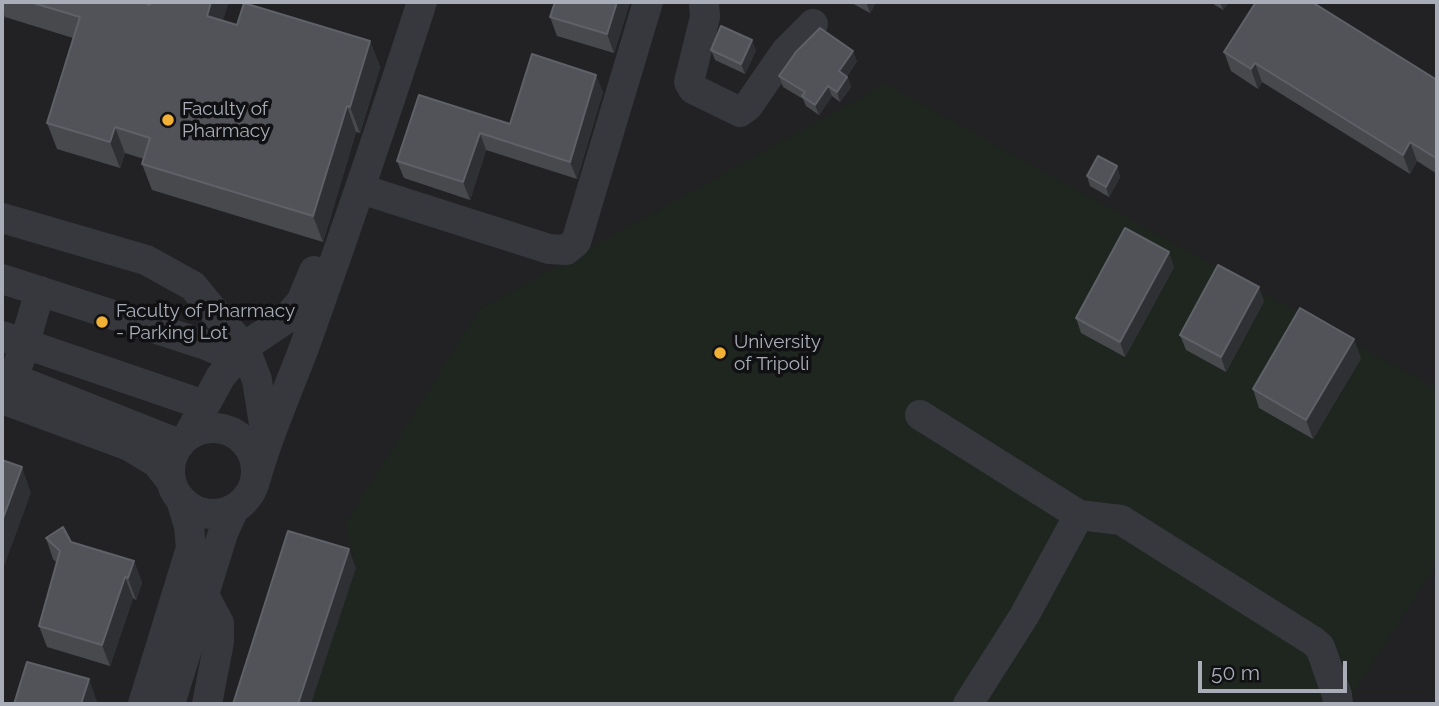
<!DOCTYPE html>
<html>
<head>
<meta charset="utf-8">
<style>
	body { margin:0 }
	#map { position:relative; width:1439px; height:706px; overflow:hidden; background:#161618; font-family:Raleway,sans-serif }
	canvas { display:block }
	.frame { position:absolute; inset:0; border:4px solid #a8adb8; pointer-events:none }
	.scale { position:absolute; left:1198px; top:661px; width:149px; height:32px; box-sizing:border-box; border:4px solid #a8adb8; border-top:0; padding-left:9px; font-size:21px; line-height:24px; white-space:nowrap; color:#a8adb8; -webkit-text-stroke:5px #111113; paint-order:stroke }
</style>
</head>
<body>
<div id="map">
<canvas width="1439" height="706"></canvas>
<div class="frame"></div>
<div class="scale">50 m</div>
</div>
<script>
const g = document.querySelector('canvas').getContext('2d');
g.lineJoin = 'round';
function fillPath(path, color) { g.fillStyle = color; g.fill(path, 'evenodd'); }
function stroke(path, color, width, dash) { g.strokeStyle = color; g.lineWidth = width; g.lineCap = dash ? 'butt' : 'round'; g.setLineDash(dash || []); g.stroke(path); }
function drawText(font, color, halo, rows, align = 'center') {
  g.font = font + ' Raleway,sans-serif'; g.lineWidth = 7; g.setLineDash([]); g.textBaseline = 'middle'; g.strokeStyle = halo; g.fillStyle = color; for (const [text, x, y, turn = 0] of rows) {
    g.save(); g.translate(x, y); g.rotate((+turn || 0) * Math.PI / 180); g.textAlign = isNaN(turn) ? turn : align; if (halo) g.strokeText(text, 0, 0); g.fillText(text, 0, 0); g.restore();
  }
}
fillPath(new Path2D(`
	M2,2h1435v702h-1435z`), '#222225');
fillPath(new Path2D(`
	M885,84l552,305v174l-91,141h-1035l45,-136 -11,-44 134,-214z`), '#1e261f');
stroke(new Path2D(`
	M704,2l1,15 -16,65 4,7 47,23 8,-6 38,-55 27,-27
	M361,189l188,60 17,1 10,-8 72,-240
	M2,218l144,42 47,26 52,63 12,31 9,57
	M2,279l204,66 30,13
	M2,336l202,69
	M19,362l21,-71
	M2,374l177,70
	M2,399l127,47 28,17 14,18
	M920,415l159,100 42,5 192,121 7,6 17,48 1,9
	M170 471a43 43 0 1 1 86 0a43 43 0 1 1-86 0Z
	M188,436l33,-60 32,-35 34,-23 14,-16 13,-31
	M256,478c14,-50 36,-96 53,-144 39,-110 77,-221 113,-332
	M204,595l15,28v19l-12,62
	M143,704l48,-156 -2,-22 -8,-26
	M170,704l53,-171 11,-24
	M968,704l56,-88 55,-101`), '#37383d', 30);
fillPath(new Path2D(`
	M2,2h139l96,23 133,16 10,26 -20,66 -4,-1 -33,110 -171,-52 -10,-26 2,-5 -19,-6 -5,15 -63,-19 -10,-26 26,-85 -68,-21 -3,9z
	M630,2l-16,51 -57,-17 -7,-19z
	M850,2h26l-6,11z
	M1210,2h19l-6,8z
	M711,50h45l-11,24 -30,-14z
	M1224,52l213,28v94l-20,-13 -7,13 -148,-92 -4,7 -27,-18z
	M857,61l-10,15 4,11 -11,15 -8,-6 -13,19 -13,-9 -3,-7 -20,-12 -4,-11z
	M603,92l-26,87 -91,-29 -16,50 -66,-22 -7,-17 22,-66 91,29z
	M1117,166l3,11 -11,20 -19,-11 -3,-10z
	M1174,267l-49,90 -44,-24 -5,-15z
	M1264,301l-38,71 -40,-22 -6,-15z
	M1361,358l-48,81 -54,-31 -6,-19z
	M46,538l25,4 63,19 8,22 -6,17 -3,-2 -23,68 -63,-19 -8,-21 18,-63 -4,-4z`), '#47494d');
fillPath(new Path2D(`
	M211,2h18l-13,40 -9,-26z
	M617,2h13l-16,51 -7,-19z
	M866,2h10l-6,11z
	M1220,2h9l-6,8z
	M2,9l3,8 -3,9z
	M752,40l4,10 -11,24 -4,-10z
	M370,41l10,26 -20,66 -10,-26z
	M853,51l4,10 -14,20 -4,-10z
	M1255,63l7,19 -4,7 -7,-20z
	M596,75l7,17 -26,87 -7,-17z
	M847,77l4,10 -11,15 -3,-10z
	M828,86l4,10 -13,19 -4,-10z
	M347,106l9,26 -33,110 -10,-26z
	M115,127l10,26 -5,15 -10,-26z
	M480,133l6,17 -16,50 -7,-18z
	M1410,142l7,19 -7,13 -7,-19z
	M1117,166l3,11 -11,20 -3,-10z
	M1169,252l5,15 -49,90 -5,-15z
	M1259,287l5,14 -38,71 -5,-15z
	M1354,339l7,19 -48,81 -7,-19z
	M22,467l9,26 -29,79v-51z
	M349,549l7,19 -45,136h-13z
	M134,561l8,22 -6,17 -8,-22z
	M125,577l8,21 -23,68 -8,-21z
	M89,679l9,25h-17z`), '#2f3033');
const building = new Path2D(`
	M30,2h111l9,3 1,-3h60l-4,14 30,9 7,-22 126,38 -20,66 -3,-1 -34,110 -171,-52 8,-26 -35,-11 -5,15 -63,-19 33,-106z
	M555,2h62l-10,32 -57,-17z
	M1256,2h56l125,78v77l-1,1 -26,-16 -7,13 -148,-92 -4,6 -27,-17z
	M721,26l31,14 -11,24 -30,-14z
	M820,28l33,23 -14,20 8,6 -10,15 -9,-6 -13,19 -13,-9 3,-4 -26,-16 17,-24z
	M532,54l64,21 -26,87 -90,-29 -17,49 -66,-21 22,-66 91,29z
	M1098,156l19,10 -11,21 -19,-11z
	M1125,228l44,24 -49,90 -44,-24z
	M1218,265l41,22 -38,70 -41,-22z
	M1300,308l54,31 -48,81 -53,-31z
	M2,460l20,7 -20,54z
	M63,527l8,15 63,19 -6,17 -3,-1 -23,68 -63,-19 21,-75 -14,-13z
	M288,531l61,18 -51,155h-65z
	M27,662l62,17 -8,25h-67z`);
fillPath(building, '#525359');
stroke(building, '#5f6168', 2);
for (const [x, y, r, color] of [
	[168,120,7,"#f2b134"],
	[102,322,7,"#f2b134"],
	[720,353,7,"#f2b134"]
]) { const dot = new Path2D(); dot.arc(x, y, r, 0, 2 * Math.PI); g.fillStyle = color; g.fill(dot); stroke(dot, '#111113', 2.5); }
drawText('19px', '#a8adb8', '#111113', [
	["Faculty of",182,109],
	["Pharmacy",182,131],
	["Faculty of Pharmacy",116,311],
	["- Parking Lot",116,333],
	["University",734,342],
	["of Tripoli",734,364]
], 'left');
</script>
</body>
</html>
